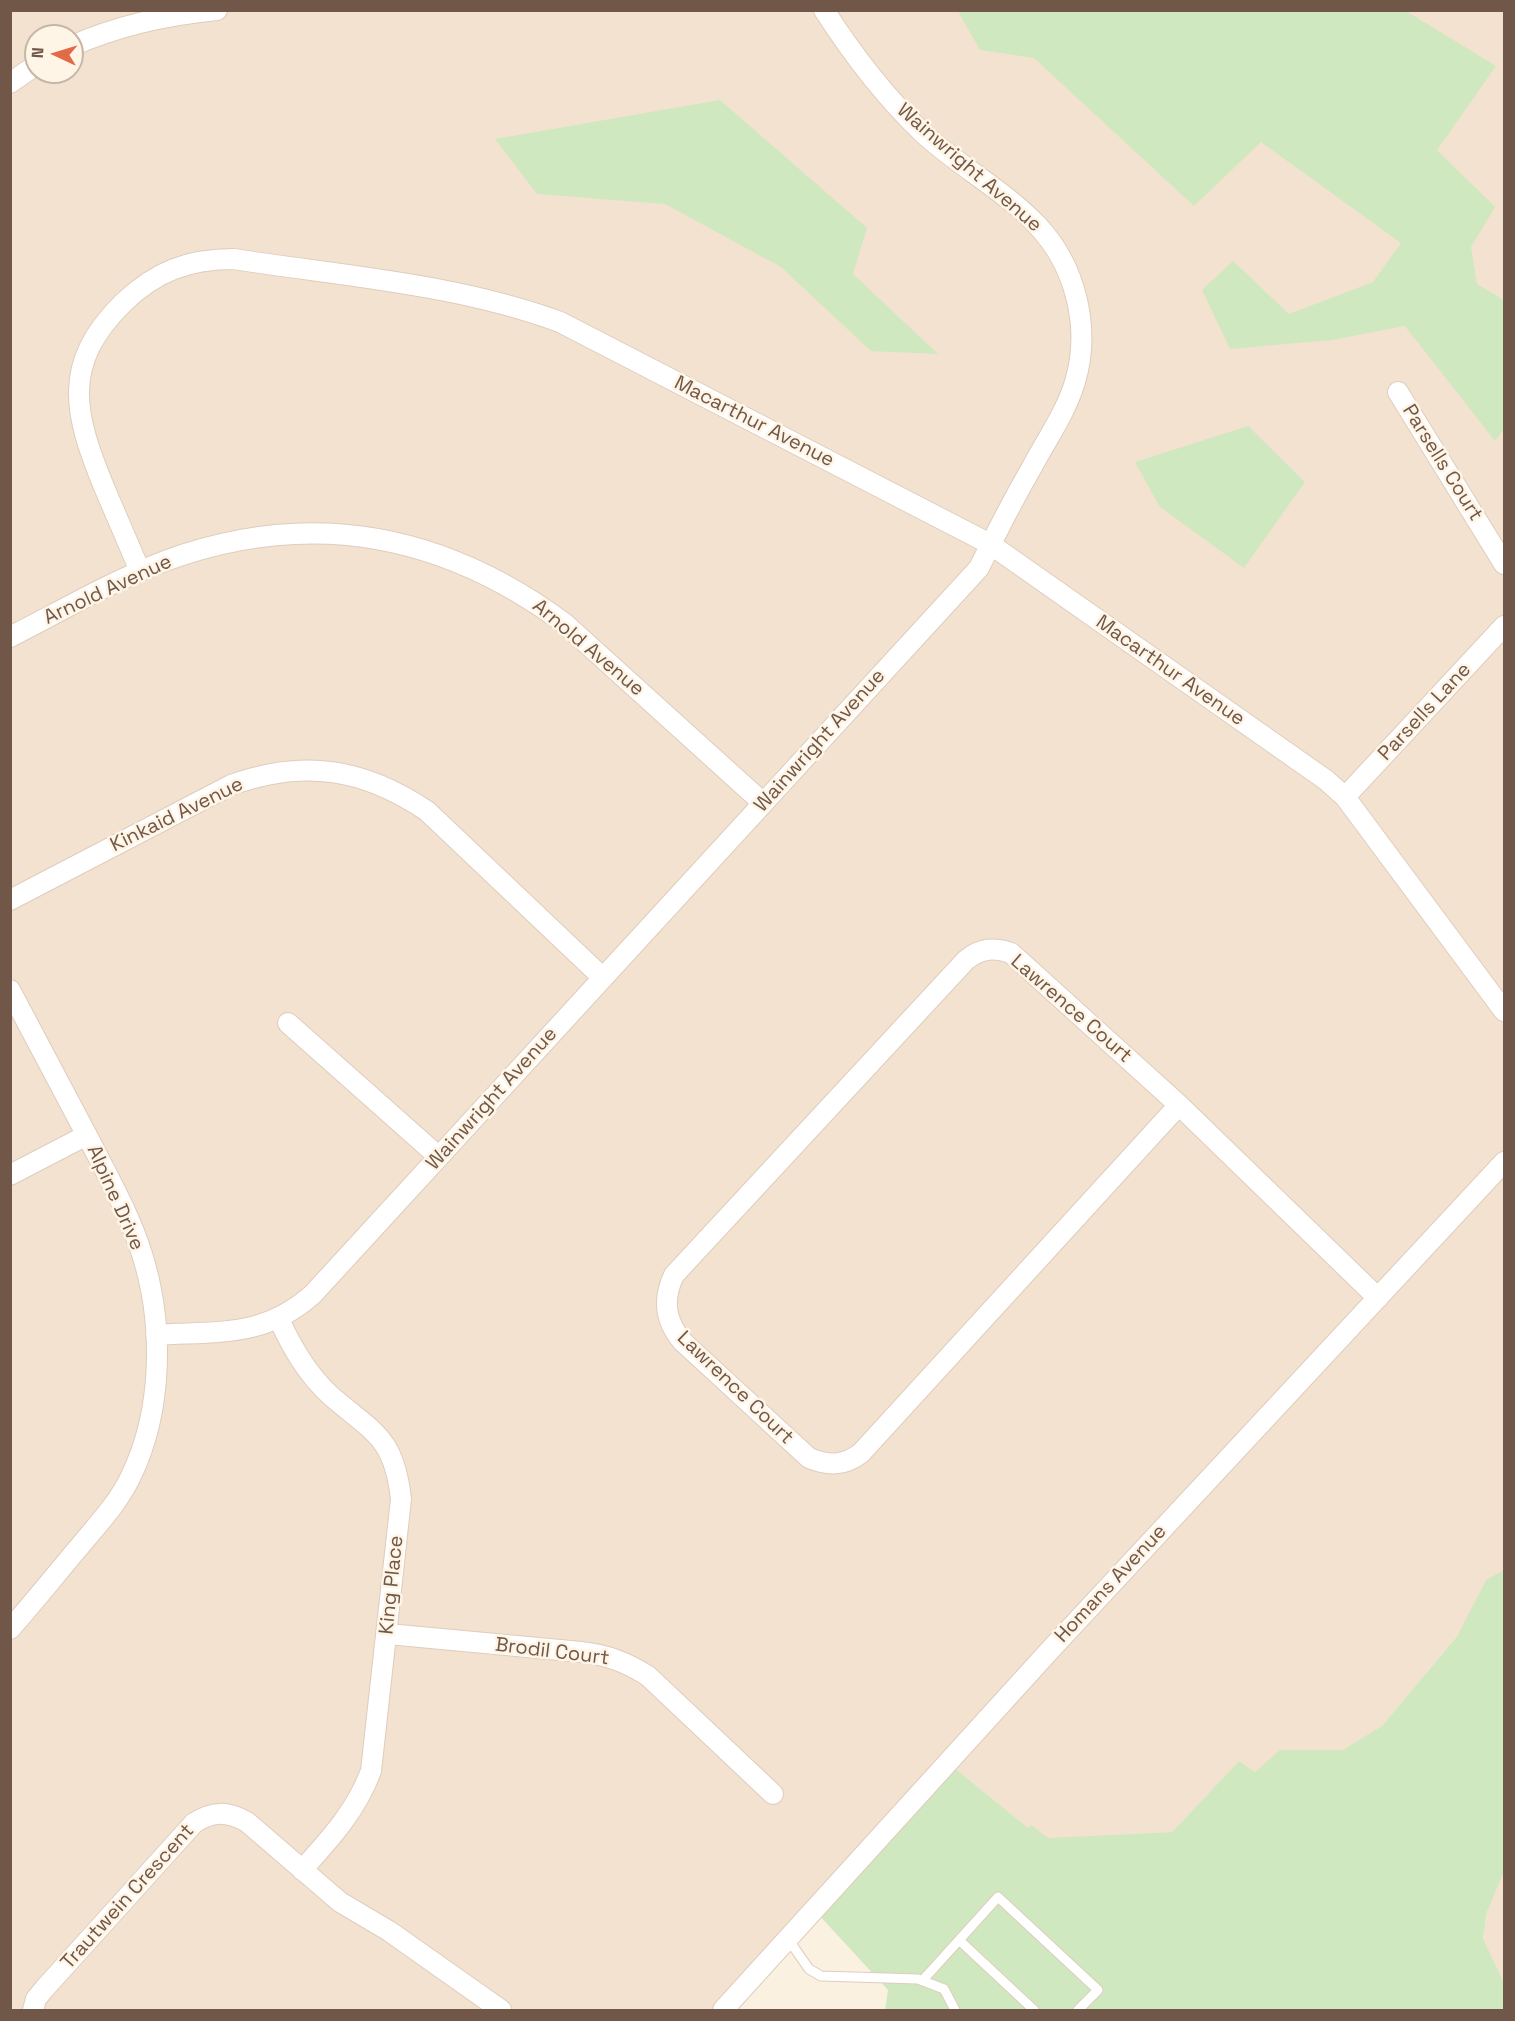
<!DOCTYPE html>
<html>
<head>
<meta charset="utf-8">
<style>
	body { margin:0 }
	#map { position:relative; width:1515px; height:2021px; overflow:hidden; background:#fbf1e0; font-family:"Space Grotesk",sans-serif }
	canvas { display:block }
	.frame { position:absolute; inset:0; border:12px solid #715748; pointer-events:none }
	.north { position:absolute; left:24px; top:24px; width:60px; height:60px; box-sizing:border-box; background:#fff5e6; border:2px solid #c6b6a7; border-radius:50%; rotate:274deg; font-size:16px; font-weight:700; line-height:24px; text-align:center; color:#715748 }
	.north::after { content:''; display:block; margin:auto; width:21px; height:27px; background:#e36a48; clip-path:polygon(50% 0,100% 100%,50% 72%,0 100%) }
</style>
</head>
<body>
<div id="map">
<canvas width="1515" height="2021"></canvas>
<div class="frame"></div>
<div class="north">N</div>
</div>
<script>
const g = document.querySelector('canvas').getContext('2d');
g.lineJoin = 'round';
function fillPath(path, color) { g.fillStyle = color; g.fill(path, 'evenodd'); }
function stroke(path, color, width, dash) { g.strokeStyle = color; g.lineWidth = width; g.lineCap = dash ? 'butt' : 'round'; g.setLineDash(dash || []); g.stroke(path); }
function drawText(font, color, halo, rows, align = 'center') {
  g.font = font + ' "Space Grotesk",sans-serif'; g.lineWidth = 5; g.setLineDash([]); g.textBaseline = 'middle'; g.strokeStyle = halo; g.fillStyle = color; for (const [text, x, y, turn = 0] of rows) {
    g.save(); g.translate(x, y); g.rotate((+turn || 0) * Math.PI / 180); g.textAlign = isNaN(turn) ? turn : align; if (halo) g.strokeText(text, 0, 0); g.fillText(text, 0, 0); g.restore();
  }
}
fillPath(new Path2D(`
	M11,11h1493v1568l-193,233 -72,-51 -67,71 -131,7 -90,-74 -215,245h-725zM36,36h36v36h-36z
	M1504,1843v167l-30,-15 23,-142z`), '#f3e2cf');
fillPath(new Path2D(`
	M958,11h448l90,55 -59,84 58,57 -24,40 6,37 27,16v129l-9,12 -90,-115 -73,14 -102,9 -28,-59 31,-29 56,53 84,-32 28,-39 -140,-101 -67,64 -160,-148 -54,-8z
	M720,100l147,128 -14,46 85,80 -67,-3 -90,-84 -116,-63 -128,-10 -42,-55z
	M1248,426l57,56 -61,86 -84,-61 -25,-45z
	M1504,1570v301l-17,41 -4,27 21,44v27h-619l3,-20 -71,-77 134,-148 77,63 3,-3 17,13 124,-6 67,-71 16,11 25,-22h63l39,-24 76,-91 28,-55z`), '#d0e8c0');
const service = new Path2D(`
	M788,1939l21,30 12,7 97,3 26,10 11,21
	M959,1940l75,70
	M922,1981l76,-84 100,93 -20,20`);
const minor = new Path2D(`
	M72,46c47,-21 94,-31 145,-36
	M10,83l26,-18
	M1398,392l106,172
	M140,571c-12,-28 -24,-56 -36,-84 -30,-73 -43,-123 19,-184 33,-32 66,-44 111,-44 109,17 223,25 326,63l430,222 336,236 19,17 159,214
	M10,637c51,-26 102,-56 155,-76 144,-53 277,-28 399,62l199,180
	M1345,797l159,-171
	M10,900l221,-115c73,-26 132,-17 196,26l176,167
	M10,990c28,53 56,105 83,157 18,35 37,69 49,107 22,70 21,156 -11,222 -12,26 -33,48 -51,70 -23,27 -46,56 -70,83
	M288,1023l151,134
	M1179,1105l-318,348c-17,13 -32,13 -52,5l-126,-116c-18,-21 -21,-42 -9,-67l292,-315c15,-12 28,-13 45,-7l168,152 199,193
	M10,1175l77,-40
	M279,1319c13,29 28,55 52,77 43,37 63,41 70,103l-30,272c-15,40 -41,68 -69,99
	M156,1335c62,-4 108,3 157,-41l666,-726c17,-35 34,-68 53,-101 15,-28 34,-55 43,-85 16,-54 1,-116 -38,-157 -31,-33 -78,-59 -113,-91 -39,-37 -71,-79 -100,-124
	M388,1634l193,18c26,3 45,10 67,24l125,118
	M33,2010l3,-11 9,-11 149,-165c19,-12 33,-12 53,-1l93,80 49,29 112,79
	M723,2010l328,-361 453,-487`);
stroke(service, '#dfcdbd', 11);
stroke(minor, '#dfcdbd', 22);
stroke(service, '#fff', 9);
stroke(minor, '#fff', 20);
drawText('20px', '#715748', '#fff5e6', [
	["Wainwright Avenue",969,168,41],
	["Macarthur Avenue",754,422,27],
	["Parsells Court",1442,463,58],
	["Arnold Avenue",108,590,-25],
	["Arnold Avenue",588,648,40],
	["Macarthur Avenue",1170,671,35],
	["Parsells Lane",1425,712,-47],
	["Wainwright Avenue",820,741,-48],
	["Kinkaid Avenue",177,815,-26],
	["Lawrence Court",1071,1009,41],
	["Wainwright Avenue",492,1099,-48],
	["Alpine Drive",115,1198,66],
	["Lawrence Court",735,1388,44],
	["Homans Avenue",1111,1584,-47],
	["King Place",392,1585,-84],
	["Brodil Court",552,1652,7],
	["Trautwein Crescent",128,1897,-48]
]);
</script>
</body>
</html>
